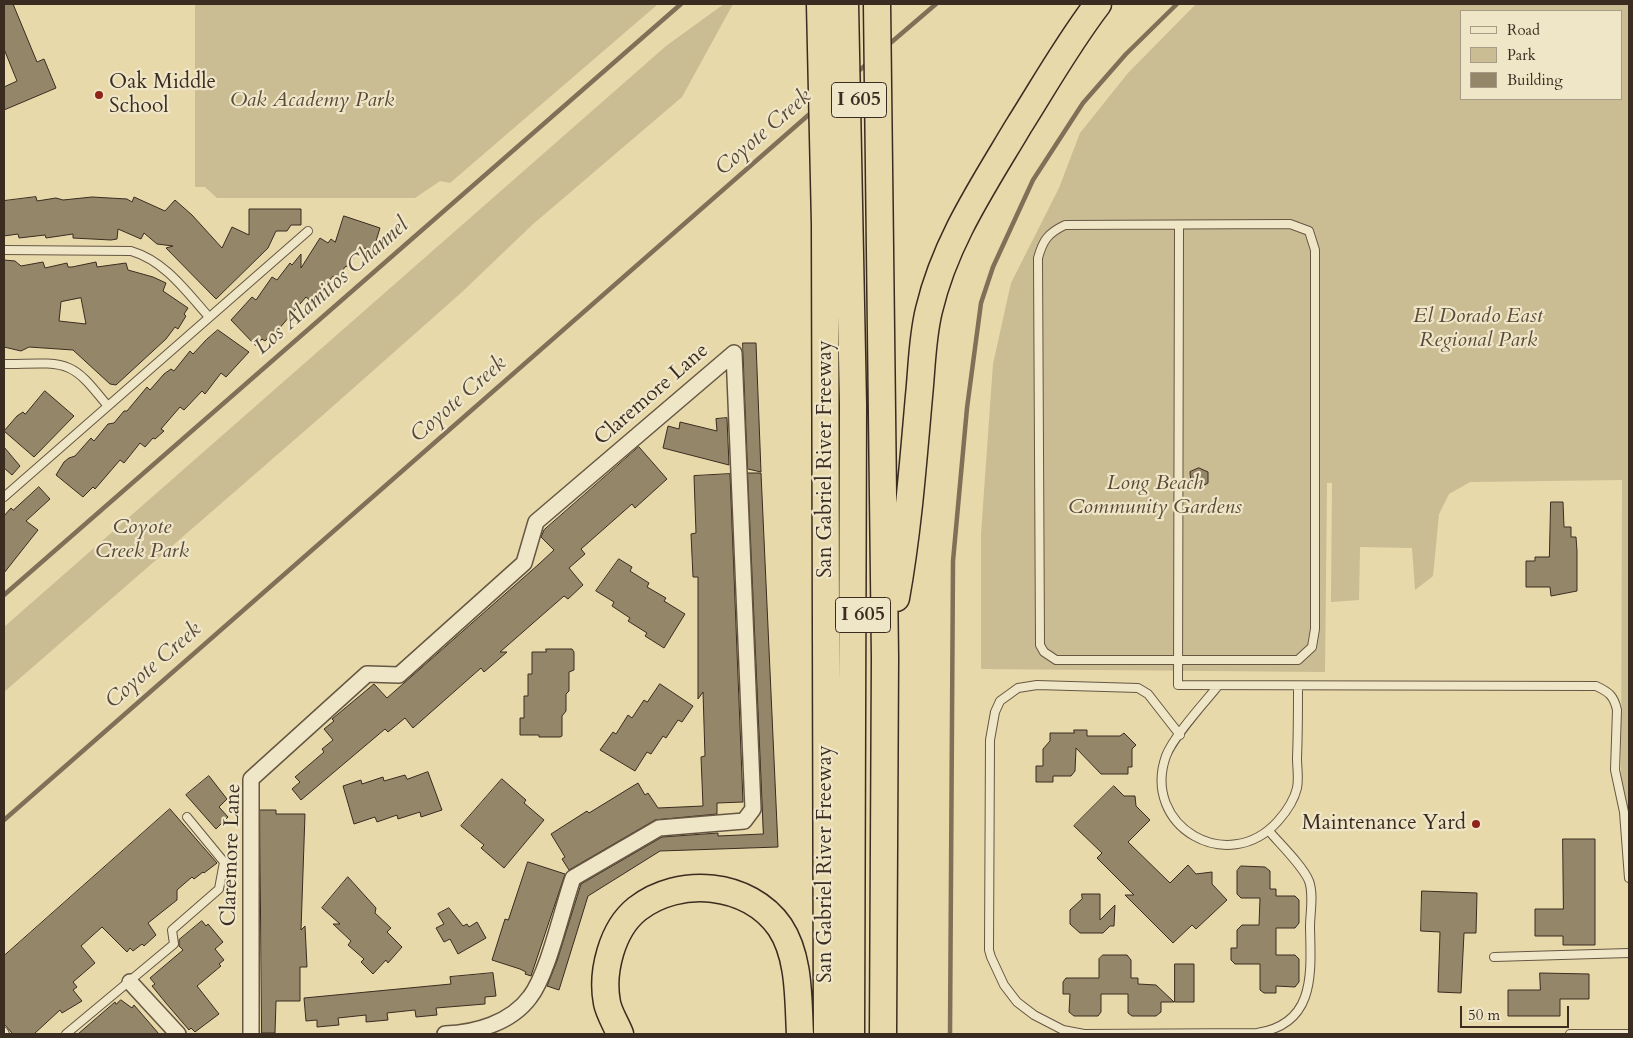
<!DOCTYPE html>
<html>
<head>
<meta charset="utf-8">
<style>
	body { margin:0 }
	#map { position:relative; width:1633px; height:1038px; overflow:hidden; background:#e7d9aa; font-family:Cardo,serif }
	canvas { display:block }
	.frame { position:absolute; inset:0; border:5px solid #3b2c21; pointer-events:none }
	.legend { position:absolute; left:1460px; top:10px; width:162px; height:90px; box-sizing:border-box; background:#efe6c8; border:1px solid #a79c85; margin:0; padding:6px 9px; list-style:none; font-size:15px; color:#3b2c21 }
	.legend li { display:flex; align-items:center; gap:10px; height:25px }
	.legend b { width:25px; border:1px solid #a79c85 }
	.scale { position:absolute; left:1460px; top:1006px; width:109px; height:22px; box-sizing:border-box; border:2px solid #3b2c21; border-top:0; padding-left:6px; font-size:15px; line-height:18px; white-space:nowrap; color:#3b2c21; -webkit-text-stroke:4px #efe6c8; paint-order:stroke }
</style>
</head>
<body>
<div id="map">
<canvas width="1633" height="1038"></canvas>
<div class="frame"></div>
<ul class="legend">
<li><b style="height:6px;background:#efe6c8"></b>Road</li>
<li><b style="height:14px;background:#cabc93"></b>Park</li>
<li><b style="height:14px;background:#948668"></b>Building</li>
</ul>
<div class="scale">50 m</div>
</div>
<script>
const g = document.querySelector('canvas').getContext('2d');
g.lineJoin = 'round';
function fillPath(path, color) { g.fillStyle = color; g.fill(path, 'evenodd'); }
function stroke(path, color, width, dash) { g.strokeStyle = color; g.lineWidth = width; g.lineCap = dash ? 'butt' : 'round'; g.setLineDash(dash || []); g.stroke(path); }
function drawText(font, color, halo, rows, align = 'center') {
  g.font = font + ' Cardo,serif'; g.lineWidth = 4.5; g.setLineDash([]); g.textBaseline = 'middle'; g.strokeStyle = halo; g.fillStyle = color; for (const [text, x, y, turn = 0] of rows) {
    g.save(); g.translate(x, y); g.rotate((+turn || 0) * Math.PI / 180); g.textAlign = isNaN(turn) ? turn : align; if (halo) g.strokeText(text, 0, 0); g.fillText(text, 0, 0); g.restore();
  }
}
fillPath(new Path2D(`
	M195,4h463l-208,179 -10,-2 -25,17h-198l-12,-11h-10z
	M724,4h9l-51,93 -150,128 -70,67 -139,123 -319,277v-65l662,-581z
	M1196,4h433v829l-8,-59 1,-294 -152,2 -21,12 -10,20 -6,62 -18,14 -3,-42 -52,-1 -1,53 -28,2 1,-119h-5l-2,189 -344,-3v-135l12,-170 18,-81 48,-95 21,-55 48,-60zM1462,11h160v88h-160z`), '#cabc93');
stroke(new Path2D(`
	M887,46l49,-42
	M855,74l13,-11
	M4,595l677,-591
	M4,820l809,-709
	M950,1034l3,-473 14,-153 14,-105 12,-36 40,-87 50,-77 43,-49 51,-50`), '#7f7057', 4.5);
const building = new Path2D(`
	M4,4h9l24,58 7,-3 12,29 -52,22v-23l13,-6 -13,-32z
	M36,197l1,4 19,-3 7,2 29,-3 35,2 5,3 2,-5 31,14 10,-11 17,15 30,33 10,-21 17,8v-26h52v16h-10l-4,6h-11l-8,17 -52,51 -50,-51 7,-2 -16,-2 -13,-11 -3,6 -23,-10 -1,10 -6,1 -38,-2v-4l-27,4 -1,-3 -26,3 -1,-4 -14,2v-35z
	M344,216l36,12 -5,16 -2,-1 -2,7 -11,-3 -12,20 -2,-1 -10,12 -3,-2 -21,26 -6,-5 -28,33 -2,-1 -11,12 -3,-2 -6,7 -25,-26 21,-23 4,3 16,-23 5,3 13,-17 2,2 9,-11v14l19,-30 8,5 3,-4 4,3z
	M4,260l11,1 6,5 22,-4 2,6 22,-5 1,4h4l24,-5 1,5 29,-4 2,7 25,7 13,6 -3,8 25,17 -4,6 2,2 -8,13 -3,-2 -9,12 -50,46 -6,-1 -37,-34 -44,-3 -8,4 -17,-4zM81,298l5,26 -27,-3 2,-19z
	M218,330l31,22 -23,25 -5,-4 -16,21 -3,-3 -18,19 -4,-3 -19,22 3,2 -9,8 -2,-1 -8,9 -5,-4 -16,20 -4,-3 -25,29 -2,-2 -10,10 -27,-22 8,-13 5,-4 6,-2 16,-18 3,3 14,-17 6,-1 10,-12h3l20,-24 3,3 14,-16 7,-5 3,2 16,-20 3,3 13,-14z
	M743,343h13l5,129 -13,-3z
	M45,391l29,25 -40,41 -30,-26 13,-15 6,-4 2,2z
	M727,418l2,47 -66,-17 5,-22 11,3 1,-7 37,9 -1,-12z
	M4,447l16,19 -8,9 -8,-7z
	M639,447l28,32 -32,29 -3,-4 -51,45 4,5 -16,14 14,17 -15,14 -4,-3 -64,56h7l-23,20 -3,-4 -68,60 -8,-10 -17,14 -3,-3 -84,71 -9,-11 8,-7 -5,-5 29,-25 -2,-3 11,-9 -9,-11 10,-8 -2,-2 42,-35 13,14 152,-134 15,-14 -13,-13 3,-7z
	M1199,468l9,4v11l-9,5 -8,-5 -1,-11z
	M748,473h13l17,374 -118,4 -72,45 -29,94 -12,-4 10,-25 24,-77 81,-47 56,-4v3l45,-2z
	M730,474l13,328 -26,1v11l-62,6 -86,50 -7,-11 3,-2 -14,-23 36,-23 2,2 49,-30 7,12 3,-2 10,15 45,-2 -2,-49 4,-1 -2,-64 -5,7v-122h-5l-2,-43 5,-1 -2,-57z
	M39,487l11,12 -24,22 12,9 -34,43v-57l7,-8 2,2z
	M1551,502h12l1,25h7v10h5l1,14v40l-26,5 -1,-9h-24v-26h9v-4h14z
	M619,559l13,8 -2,4 19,12 -2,4 19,11 -2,3 21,13 -21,34 -19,-12 2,-3 -19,-12 2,-3 -18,-12 2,-4 -18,-11z
	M546,649h26l2,3v18l-5,2v19l-3,3v17l-4,5v20l-2,1h-21v-2h-19v-17h4v-22h4v-22h4v-22h14z
	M660,684l33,22 -11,16 -4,-2 -12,18 -3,-2 -12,18 -4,-2 -12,19 -35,-21 13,-18 3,2 12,-19 4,3 12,-18 3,2z
	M1074,730h13v6h33l4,-3 12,12 -4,4v18h-4v7h-27l-25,-26 -1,23 -4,5h-18v6h-17v-16h7v-17l7,-8v-8h24z
	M428,772l14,38 -21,7 -1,-5 -22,7 -1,-4 -20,7 -2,-5 -21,7 -11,-38 18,-6 1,4 21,-7 1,4 21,-6 2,4z
	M209,776l18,23 -8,8 9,10 -12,12 -30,-34z
	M502,779l24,21 -2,3 20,17 -40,48 -23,-20 3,-3 -23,-19z
	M1114,786l10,10h11l1,10 14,14 -22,22 42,41 18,-18 8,9 16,-2v12l15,16 -31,29 -4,-4 -19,18 -48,-48h9l-37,-37 5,-5 -28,-27z
	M170,809l47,54 -13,10 -1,-1 -9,7 -2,-2 -15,13v10l-29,23 8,12 -12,11 -2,-2 -9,7 -3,-3 -3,4 -25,-25 -21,19 14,17 -22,19 4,5 -4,3 9,11 -20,12 -2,-3 -26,24h-21l-9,-10v-68z
	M260,810h16v4h29l-4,116 4,-4 2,41h-7v34h-24l-1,32h-13z
	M1563,839h32v106h-32v-9h-28v-27h28z
	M528,862l37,12 -34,102 -6,-2 1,-2 -6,-3 -28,-9 13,-41 3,1z
	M1241,866l24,1 5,4v18h6v7h19l4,4v23l-4,5h-19v27h19l4,4v23l-4,5 -19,-1v7h-12l-4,-3v-26h-25l-4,-4v-12h6v-18l5,-5h17l1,-27h-19l-4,-4v-23z
	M348,877l28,31 -1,5 16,15 -4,4 15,15 -14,16 -2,-3 -13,14 -12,-12 3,-3 -16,-14 3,-4 -18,-17h7l-18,-16z
	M1422,891l55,2 -1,40h-12l-3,60 -23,-1 2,-60 -19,-1z
	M1082,894h18v26l15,-15 -1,21h-4l-7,7h-23l-10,-9v-14l12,-11z
	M449,908l14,18 4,-2 2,3 8,-5 9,16 -28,16 -8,-15 -6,3 -8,-14 8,-4 -6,-10z
	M202,921l4,5 2,-2 15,18 -8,7 9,11 -5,4 2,2 -24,20 22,28 -24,18 -4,-4 -2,2 -24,-28 -13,-16 3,-2 -5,-6 33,-28 -4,-4v-6z
	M1103,955h24l4,5v18h7v6l18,1 18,17h-13v10l-5,4h-24l-4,-3v-19h-27v18l-3,4h-24l-5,-4 1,-18h-7v-12l3,-4h33v-19z
	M1175,964h19v38h-19z
	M493,973l3,23 -11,1v7l-49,4 1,7 -21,2 -1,-7 -28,3 1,7 -22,2v-7l-28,3 1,7 -22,2v-7l-11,1 -2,-23 147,-14 -1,-7z
	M1540,973l49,1v25h-29v17h-52v-26h32z
	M121,1000l11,8 2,-3 25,29h-81l37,-32 1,2z`);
fillPath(building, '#948668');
stroke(building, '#3b2c21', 1);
const service = new Path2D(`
	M1290,224l19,7 6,19v379l-3,18 -14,13h-242l-12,-8 -4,-7 -2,-387c5,-18 10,-25 27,-33z
	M1179,225l-1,460 418,1c13,6 18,10 21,24l-2,60 9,42 5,66
	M4,250l127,1c34,10 55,40 78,66
	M4,364c19,1 47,-4 65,4 16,7 28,26 39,38
	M4,497l304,-266
	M1218,686c-14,17 -45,51 -52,70 -25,70 62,121 112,65 8,-9 16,-20 19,-33 2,-9 0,-21 0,-30 1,-24 1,-48 1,-72
	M1180,735l-32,-41 -10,-6 -101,-3 -19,3 -18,13 -5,11 -5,28 -1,210 2,7 13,28 13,17 17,13 29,15 21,4 173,-1c59,-9 54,-60 53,-106 0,-14 4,-32 -1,-46 -6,-15 -29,-37 -40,-50
	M1494,957l135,-4
	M4,1032l1,2
	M66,1034l108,-90 -2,-14 47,-41 5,-27 -37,-45
	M1570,1034h59`);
const minor = new Path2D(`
	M130,982l48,52
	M251,1034v-255l116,-105 32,1 125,-112 12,-41 198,-169 19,456 -9,12 -85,7 -86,50c-11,31 -25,96 -43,119 -19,26 -55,36 -85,37`);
const motorway = new Path2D(`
	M820,4l5,220 2,810
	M845,4l8,401 -2,629
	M877,4l8,654 -2,376
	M896,598c12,-67 17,-134 23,-202 3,-29 3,-58 10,-86 16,-68 54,-124 89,-183 26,-41 50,-84 80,-123
	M620,1034c-4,-10 -11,-21 -13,-31 -6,-31 5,-74 30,-94 42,-33 112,-27 143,18 20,30 18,72 20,107`);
stroke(service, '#665743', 10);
stroke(minor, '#665743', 18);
stroke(motorway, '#3b2c21', 29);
stroke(service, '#efe6c8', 8);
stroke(minor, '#efe6c8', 15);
stroke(motorway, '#e7d9aa', 26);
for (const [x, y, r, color] of [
	[99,95,5,"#8f2418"],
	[1476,824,5,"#8f2418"]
]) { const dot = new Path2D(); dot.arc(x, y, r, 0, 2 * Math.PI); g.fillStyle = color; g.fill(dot); stroke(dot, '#efe6c8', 2); }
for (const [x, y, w] of [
	[859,100,55],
	[863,615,55]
]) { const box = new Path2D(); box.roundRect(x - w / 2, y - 17.5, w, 35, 4); g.fillStyle = '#efe6c8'; g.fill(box); stroke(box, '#3b2c21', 1); }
drawText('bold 20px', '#3b2c21', null, [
	["I 605",859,100],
	["I 605",863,615]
]);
drawText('21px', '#3b2c21', '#efe6c8', [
	["Oak Middle",109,83],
	["School",109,107],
	["Maintenance Yard",1466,824,"right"]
], 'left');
drawText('italic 21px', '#584938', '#efe6c8', [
	["Oak Academy Park",312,101],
	["El Dorado East",1478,317],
	["Regional Park",1478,341],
	["Long Beach",1155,484],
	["Community Gardens",1155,508],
	["Coyote",142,528],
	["Creek Park",142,552]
]);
drawText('21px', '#3b2c21', '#efe6c8', [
	["Claremore Lane",652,395,-41],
	["San Gabriel River Freeway",826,459,-90],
	["Claremore Lane",232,855,-88],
	["San Gabriel River Freeway",826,864,-90]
]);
drawText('italic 22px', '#584838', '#efe6c8', [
	["Coyote Creek",764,133,-41],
	["Los Alamitos Channel",332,287,-41],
	["Coyote Creek",459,400,-41],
	["Coyote Creek",154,666,-41]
]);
</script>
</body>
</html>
